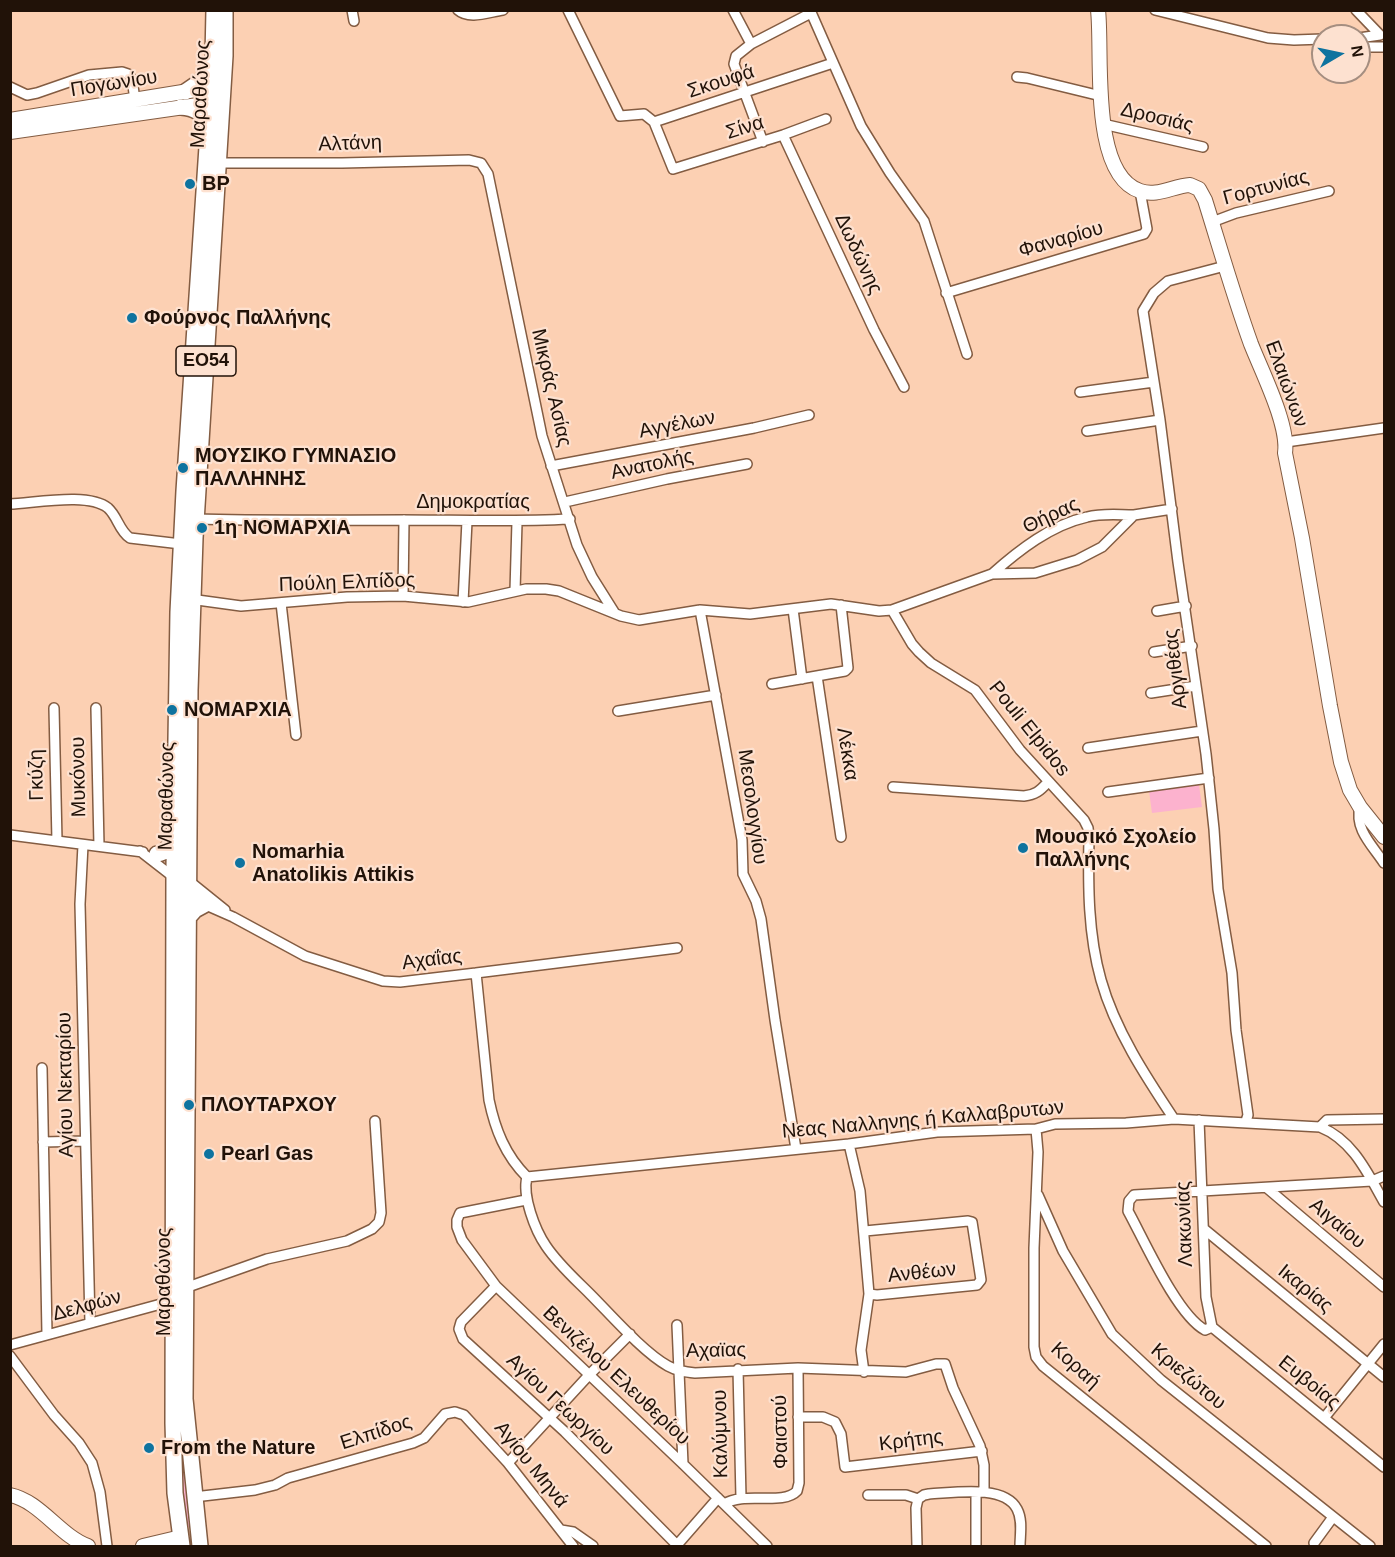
<!DOCTYPE html>
<html>
<head>
<meta charset="utf-8">
<style>
	body { margin:0 }
	#map { position:relative; width:1395px; height:1557px; overflow:hidden; background:#fcd0b3; font-family:Helvetica,sans-serif }
	canvas { display:block }
	.frame { position:absolute; inset:0; border:12px solid #211208; pointer-events:none }
	.north { position:absolute; left:1311px; top:24px; width:60px; height:60px; box-sizing:border-box; background:#fde1d0; border:2px solid #a58e80; border-radius:50%; rotate:81deg; font-size:16px; font-weight:700; line-height:24px; text-align:center; color:#211208 }
	.north::after { content:''; display:block; margin:auto; width:21px; height:27px; background:#0e739f; clip-path:polygon(50% 0,100% 100%,50% 72%,0 100%) }
</style>
</head>
<body>
<div id="map">
<canvas width="1395" height="1557"></canvas>
<div class="frame"></div>
<div class="north">N</div>
</div>
<script>
const g = document.querySelector('canvas').getContext('2d');
g.lineJoin = 'round';
function fillPath(path, color) { g.fillStyle = color; g.fill(path, 'evenodd'); }
function stroke(path, color, width, dash) { g.strokeStyle = color; g.lineWidth = width; g.lineCap = dash ? 'butt' : 'round'; g.setLineDash(dash || []); g.stroke(path); }
function drawText(font, color, halo, rows, align = 'center') {
  g.font = font + ' Helvetica,sans-serif'; g.lineWidth = 4.5; g.setLineDash([]); g.textBaseline = 'middle'; g.strokeStyle = halo; g.fillStyle = color; for (const [text, x, y, turn = 0] of rows) {
    g.save(); g.translate(x, y); g.rotate((+turn || 0) * Math.PI / 180); g.textAlign = isNaN(turn) ? turn : align; if (halo) g.strokeText(text, 0, 0); g.fillText(text, 0, 0); g.restore();
  }
}
fillPath(new Path2D(`
	M1199,785l3,22 -50,6 -3,-22z
	M180,1398l11,128 -5,2 -5,-29z`), '#fcb2ce');
const street = new Path2D(`
	M352,10l2,11
	M458,10c11,10 31,2 45,0
	M568,10l52,106 24,-2 10,8 179,-59
	M733,10l18,34 -15,12 -2,8 29,78
	M810,10l51,116 29,47 34,48 43,133
	M1155,10l113,28 26,2 29,-1
	M1356,10l24,25
	M1359,38l21,-3
	M751,44l60,-31
	M1359,47h25
	M1017,77l10,1 74,18
	M10,87l17,8 10,-2 52,-18 33,-3 6,2 4,5 3,21
	M654,122l19,47 110,-34 43,-16
	M1103,124l100,23
	M783,135l91,195 30,57
	M219,163h123l127,-3 12,3 7,11 54,262 35,109 15,32 22,35
	M1212,222l24,-9 93,-22
	M1225,266l-57,15 -14,12 -11,18 17,109 18,142 28,192 8,75 4,60 14,84 4,57 12,85 -2,6
	M946,293l198,-59 3,-5 -7,-38
	M1080,392l74,-10
	M1087,431l73,-11
	M1286,442l98,-14
	M551,466l203,-38 55,-13
	M565,502l102,-23 80,-15
	M10,504c25,-1 79,-12 98,4 10,9 11,23 22,30l51,6
	M196,519c69,2 137,1 206,1 56,0 112,2 168,-1
	M992,574c27,-24 59,-49 95,-57 16,-4 31,-2 47,-2
	M515,591l2,-69
	M403,596l1,-76
	M190,599l51,7 106,-9 56,-1 65,6 58,-13h20l13,2 62,25 18,4 61,-10 50,4 81,-10 48,7 13,-1 20,34 7,8 12,11 44,27 45,60 64,70 4,8 1,10c-1,48 -1,96 12,142 14,50 45,97 73,139
	M463,602l4,-81
	M281,603l15,132
	M793,609l9,70
	M700,610l42,230 1,34 13,27 5,18 14,101 21,129
	M892,610l100,-36 43,-1 42,-13 25,-13 32,-32 38,-6
	M1157,611l29,-5
	M1154,652l38,-6
	M817,676l24,161
	M772,684l73,-13 3,-3 -7,-63
	M1151,693l45,-7
	M54,708l3,133
	M96,708l3,138
	M618,711l98,-16
	M1088,748l114,-17
	M893,787l131,9c11,-1 16,-5 24,-14
	M1108,792l101,-14
	M1360,807c-6,22 13,39 24,56
	M10,835l133,17
	M83,845l-3,59 10,419
	M140,851l36,28
	M189,881l36,29
	M188,891l20,15 25,11 72,39 78,25 17,1 76,-9 13,127c6,29 16,55 38,77 -5,19 8,53 19,69 12,18 29,33 44,48 21,21 53,58 78,72 9,5 17,6 27,7l103,-5 108,4 30,-8h9l8,24 27,58 4,19v27
	M476,973l201,-25
	M42,1068l5,266
	M1199,1120l7,177 6,30
	M1320,1127l7,-7 57,-1
	M1036,1129l2,23 -4,96v99l2,10 7,9 223,180
	M43,1142l42,-1
	M849,1144l11,47 9,103 8,1 100,-10 4,-5 -9,-58 -4,-1 -103,10
	M527,1177l322,-33 88,-12 99,-3 19,-5 71,-1 48,-4 146,8c33,13 48,47 64,75
	M1267,1188l117,99
	M1038,1195l25,56 49,83 49,46 209,166
	M526,1200l-66,13 -3,7v7l5,13 34,46 187,178 84,82
	M1204,1229l180,148
	M496,1286l-35,36 -2,7 4,10 102,93 113,114
	M185,1288l82,-29 80,-18 25,-12 7,-7 2,-9 -6,-92
	M677,1325l6,139
	M1212,1327l-7,3c-28,-15 -61,-90 -77,-119l1,-10 5,-6 238,-14 12,-5
	M1212,1327l172,140
	M10,1345l162,-44
	M10,1356l44,59 25,28 13,20 8,29 7,54
	M738,1369l3,129
	M864,1372l-3,-22 8,-56
	M798,1417h25l12,5 6,12 4,33 137,-16
	M1324,1418l60,-74
	M508,1463l81,-88 41,-41
	M976,1492v54
	M868,1495h38l12,4
	M194,1497l61,-7 20,-5 13,-7 125,-35 11,-5 21,-24 10,-2 9,3 44,48 65,83
	M918,1499l6,-4 5,-1c24,-1 75,-10 88,15 6,11 3,26 3,37
	M724,1504c20,-13 59,2 73,-13l2,-8 -1,-115
	M561,1530l12,2 20,14
	M1314,1543l19,-26
	M677,1545l41,-47
	M917,1546l-1,-38 2,-9`);
const secondary = new Path2D(`
	M1098,10c5,43 -9,164 42,181 17,6 33,-5 50,-6l9,4 6,11c15,48 29,97 46,144 11,28 38,81 34,109l17,85 28,168 11,56 9,28 10,17 24,30
	M10,120l185,-30
	M10,132l209,-30
	M10,1495c30,6 50,41 78,51
	M143,1546l38,-9`);
const primary = new Path2D(`
	M185,92l16,-11 10,-16
	M181,107c14,1 23,6 27,21
	M157,854c10,-1 14,-10 17,-18
	M187,919l8,-9 11,-6
	M182,1546l-7,-53 -2,-70 1,-556 4,-255 6,-121 29,-434 1,-47
	M200,1546l-15,-147 5,-709 5,-152 30,-482v-46`);
stroke(street, '#835c42', 12);
stroke(secondary, '#835c42', 16);
stroke(primary, '#835c42', 18);
stroke(street, '#fff', 9);
stroke(secondary, '#fff', 14);
stroke(primary, '#fff', 15);
for (const [x, y, r, color] of [
	[190,184,6,"#0e739f"],
	[132,318,6,"#0e739f"],
	[183,468,6,"#0e739f"],
	[202,528,6,"#0e739f"],
	[172,710,6,"#0e739f"],
	[1023,848,6,"#0e739f"],
	[240,863,6,"#0e739f"],
	[189,1105,6,"#0e739f"],
	[209,1154,6,"#0e739f"],
	[149,1448,6,"#0e739f"]
]) { const dot = new Path2D(); dot.arc(x, y, r, 0, 2 * Math.PI); g.fillStyle = color; g.fill(dot); stroke(dot, '#fde1d0', 2); }
for (const [x, y, w] of [
	[206,361,60]
]) { const box = new Path2D(); box.roundRect(x - w / 2, y - 15, w, 30, 4.5); g.fillStyle = '#fde1d0'; g.fill(box); stroke(box, '#211208', 1.5); }
drawText('bold 18px', '#211208', null, [
	["ΕΟ54",206,361]
]);
drawText('20px', '#211208', '#fde1d0', [
	["Σκουφά",721,82,-18],
	["Πογωνίου",114,84,-9],
	["Μαραθώνος",201,94,-87],
	["Δροσιάς",1157,118,13],
	["Σίνα",745,128,-17],
	["Αλτάνη",350,144,-2],
	["Γορτυνίας",1266,188,-15],
	["Φαναρίου",1061,240,-16],
	["Δωδώνης",858,254,65],
	["Ελαιώνων",1286,384,70],
	["Μικράς Ασίας",551,388,77],
	["Αγγέλων",677,425,-11],
	["Ανατολής",652,465,-12],
	["Δημοκρατίας",473,502],
	["Θήρας",1051,516,-25],
	["Πούλη Ελπίδος",347,583,-2],
	["Αργιθέας",1176,669,-97],
	["Pouli Elpidos",1029,729,51],
	["Λέκκα",847,754,81],
	["Γκύζη",37,775,-91],
	["Μυκόνου",79,777,-91],
	["Μαραθώνος",167,796,-89],
	["Μεσολογγίου",752,807,82],
	["Αχαΐας",432,960,-7],
	["Αγίου Νεκταρίου",66,1085,-91],
	["Νεας Nαλληνης ή Καλλαβρυτων",923,1120,-5],
	["Λακωνίας",1185,1224,-92],
	["Αιγαίου",1337,1224,40],
	["Ανθέων",922,1273,-6],
	["Μαραθώνος",164,1282,-90],
	["Ικαρίας",1305,1289,39],
	["Δελφών",87,1306,-15],
	["Αχαϊας",716,1351,-1],
	["Κοραή",1075,1366,42],
	["Βενιζέλου Ελευθερίου",616,1376,43],
	["Κριεζώτου",1188,1377,40],
	["Ευβοίας",1309,1383,39],
	["Αγίου Γεωργίου",560,1405,43],
	["Φαιστού",781,1432,-91],
	["Ελπίδος",376,1433,-18],
	["Καλύμνου",721,1434,-91],
	["Κρήτης",911,1441,-7],
	["Αγίου Μηνά",531,1465,51]
]);
drawText('bold 20px', '#211208', '#fde1d0', [
	["BP",202,184],
	["Φούρνος Παλλήνης",144,318],
	["ΜΟΥΣΙΚΟ ΓΥΜΝΑΣΙΟ",195,456],
	["ΠΑΛΛΗΝΗΣ",195,479],
	["1η ΝΟΜΑΡΧΙΑ",214,528],
	["ΝΟΜΑΡΧΙΑ",184,710],
	["Μουσικό Σχολείο",1035,837],
	["Παλλήνης",1035,860],
	["Nomarhia",252,852],
	["Anatolikis Attikis",252,875],
	["ΠΛΟΥΤΑΡΧΟΥ",201,1105],
	["Pearl Gas",221,1154],
	["From the Nature",161,1448]
], 'left');
</script>
</body>
</html>
